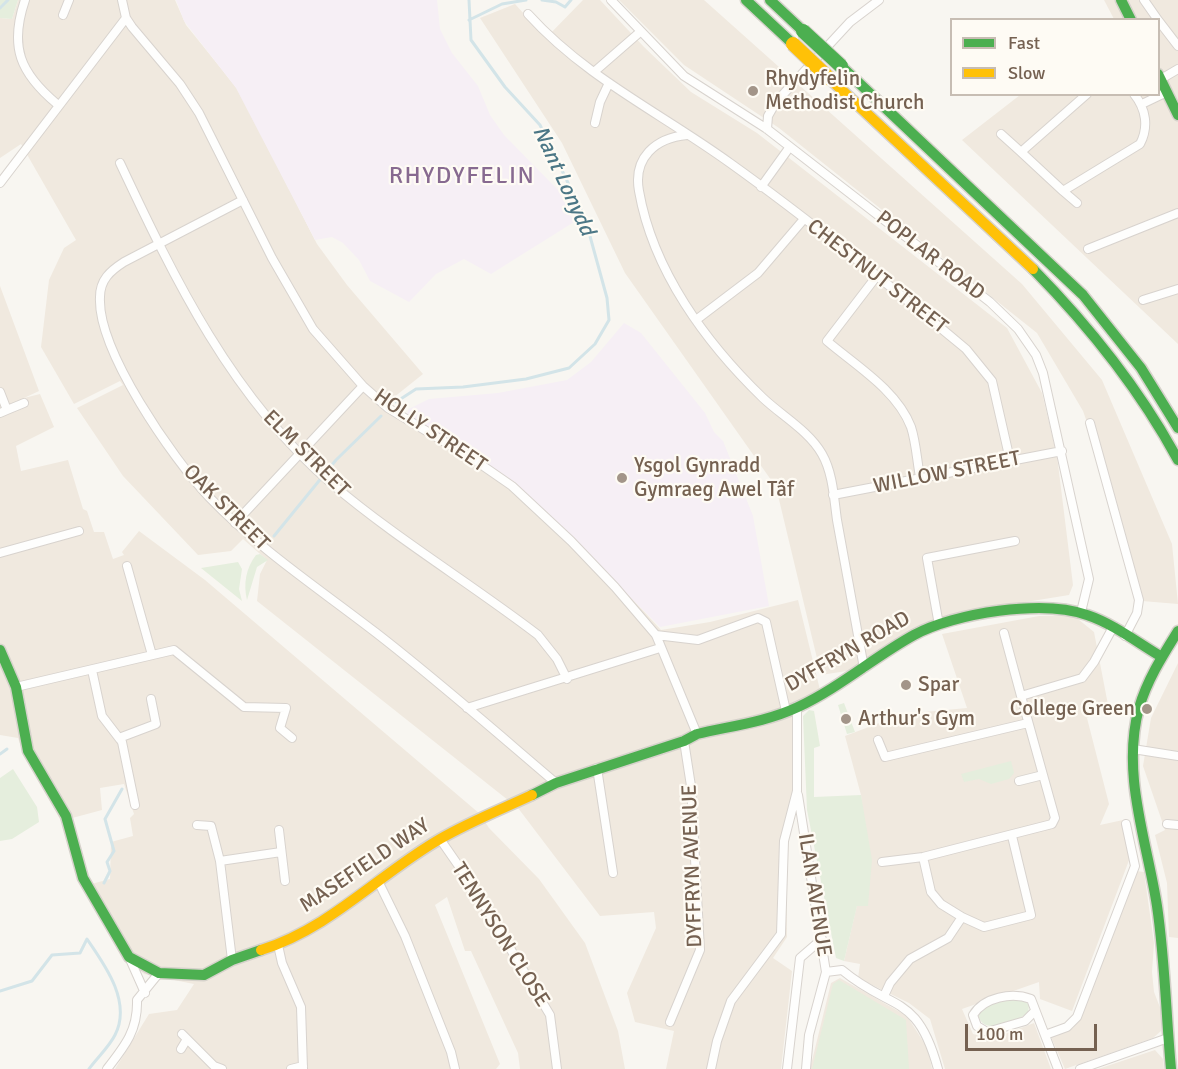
<!DOCTYPE html>
<html>
<head>
<meta charset="utf-8">
<style>
	body { margin:0 }
	#map { position:relative; width:1178px; height:1069px; overflow:hidden; background:#f8f6f1; font-family:Signika,sans-serif }
	canvas { display:block }
	.legend { position:absolute; left:950px; top:18px; width:210px; height:78px; box-sizing:border-box; background:#fefbf4; border:2px solid #c7bdb3; margin:0; padding:8px 10px; list-style:none; font-size:18px; color:#756151 }
	.legend li { display:flex; align-items:center; gap:12px; height:30px }
	.legend b { width:30px; border:2px solid #c7bdb3 }
	.scale { position:absolute; left:965px; top:1024px; width:132px; height:27px; box-sizing:border-box; border:3px solid #756151; border-top:0; padding-left:8px; font-size:18px; line-height:21px; white-space:nowrap; color:#756151; -webkit-text-stroke:4px #fefbf4; paint-order:stroke }
</style>
</head>
<body>
<div id="map">
<canvas width="1178" height="1069"></canvas>
<ul class="legend">
<li><b style="height:8px;background:#4caf50"></b>Fast</li>
<li><b style="height:8px;background:#ffc107"></b>Slow</li>
</ul>
<div class="scale">100 m</div>
</div>
<script>
const g = document.querySelector('canvas').getContext('2d');
g.lineJoin = 'round';
function fillPath(path, color) { g.fillStyle = color; g.fill(path, 'evenodd'); }
function stroke(path, color, width, dash) { g.strokeStyle = color; g.lineWidth = width; g.lineCap = dash ? 'butt' : 'round'; g.setLineDash(dash || []); g.stroke(path); }
function drawText(font, color, halo, rows, align = 'center') {
  g.font = font + ' Signika,sans-serif'; g.lineWidth = 4.5; g.setLineDash([]); g.textBaseline = 'middle'; g.strokeStyle = halo; g.fillStyle = color; for (const [text, x, y, turn = 0] of rows) {
    g.save(); g.translate(x, y); g.rotate((+turn || 0) * Math.PI / 180); g.textAlign = isNaN(turn) ? turn : align; if (halo) g.strokeText(text, 0, 0); g.fillText(text, 0, 0); g.restore();
  }
}
fillPath(new Path2D(`
	M18,0h157l11,25 54,67 77,152 30,41 76,89 -35,28 95,60 105,89 73,79 49,-8 88,-22 24,98 -23,15 1,78 -14,50 1,96 -14,21 19,13 -11,98h-115l8,-38 -39,-9 -8,-29 29,-65 -2,-16 -54,4 -82,-108 -261,-207 3,-27 7,-14 -24,-21 -12,12 -33,4 -75,-79 -46,-68 46,-23 -3,-4 -46,23 -33,-57 8,-67 15,-32 12,-8 -55,-96 -21,14v-140l12,1z
	M583,0h17l44,47 47,45 66,41 250,195 35,65 15,63 16,129 -4,10 -117,19 -99,56 -32,5 -45,-188 -151,-214 -63,-130 -82,-125 35,-14 31,34z
	M619,0h85l318,284 80,96 70,164 6,60 -36,-3 -27,-99 -32,-91 -46,-78 -258,-205 -95,-63z
	M1104,0h74v344l-216,-204 58,-45 138,-1v-74l-44,-1z
	M0,286l39,105 -15,7 16,-4 14,33 -38,19 5,25 47,-11 15,49 4,2 7,21h10l9,27 11,-4 -2,-3 17,-21 66,49 275,234 9,14 50,51 46,64 33,88 7,38h-105l-2,-16 -47,-102h-6l-18,-54 -12,8 65,159 -4,5h-381l34,-55 28,-4 17,-26 -50,-10 -23,-20 -37,-68 26,-7 1,-37 22,-6 -3,-18 4,-4 -10,-30 -24,4 2,22 -41,11 -38,-68 -5,-15 -18,-3z
	M1073,615l21,17 15,78 -22,8 22,86 -9,21 23,-5 8,35 -59,156 -32,-12 -1,-17 -77,27 11,25 19,5 42,-16 17,46h-106l-15,-50 -21,-16 -51,-25 2,-14 -16,-3 13,-56h11l-7,-110 -16,-59 58,-22 64,-6 -25,-74 97,-18z
	M1178,663v275l-9,-1 -2,-54 -12,-48 10,-5 -22,-64 8,-48z
	M1136,871l8,1 10,71 -2,29 2,20 7,18v21l-8,7 -88,31 -14,-32 22,-9 6,-8z
	M840,978l67,38 21,33 4,20h-122l21,-86z
	M1155,1050l8,9 1,10h-66z`), '#f0e9df');
fillPath(new Path2D(`
	M176,0h261l3,29 12,24 26,33 12,29 14,20 55,56 15,31 -83,52 -27,-15 -28,15 -27,28 -39,-21 -11,-21 -16,-17 -11,-6 -17,3 -79,-152 -52,-67z
	M624,323l17,10 64,80 9,19 9,9 30,75 16,90 -109,21 -127,-127 -55,-44 -71,-42 2,-5 20,-10 69,-6 69,-13 24,-18z`), '#f6eff5');
fillPath(new Path2D(`
	M0,0h18l-6,19 -12,-1z
	M260,554l8,6 -11,7 -10,33c-4,-16 -1,-32 9,-45z
	M238,562l4,7 -3,20 3,12 -41,-33z
	M844,703l11,29 -8,2 -9,-29z
	M809,710l5,1 6,35 -6,2v49l47,-2 11,65 -4,46h-11l-13,55 -8,-3 -29,-148 -4,-94z
	M1011,761l3,12 -5,6 -18,5 -12,-5 -15,3 -3,-8z
	M13,769l24,38 2,15 -27,17 -12,2v-63z
	M839,980l67,40 3,49h-97l21,-85z
	M1013,997c8,0 12,2 16,9l-1,7c-13,9 -46,24 -50,1l3,-6z`), '#e5eedd');
stroke(new Path2D(`
	M542,0l14,2 9,5 6,-7
	M0,8l8,-8
	M469,20l33,-16 24,-4
	M396,402l20,-13 47,-2 63,-8 43,-11 26,-24 14,-24 -2,-22 -22,-80 -45,-93 -35,-38 -34,-47 -2,-40
	M274,536l62,-76 45,-44
	M0,754l7,-5
	M104,883l6,-12 -3,-9 7,-11 -9,-32 17,-30
	M0,991l32,-10 20,-26 28,-2 7,-14c18,26 45,63 28,96 -6,12 -18,23 -26,34`), '#d3e4e8', 3);
const street = new Path2D(`
	M25,0c-16,47 -5,73 32,104
	M122,0l4,18 6,9 48,57 19,29 73,145 41,71 50,57 25,22 85,51 39,27 59,55 44,46 41,48 41,99
	M611,0l73,76 83,53 223,173 28,27 18,26 7,18 46,206 -8,33
	M1144,0l14,20
	M528,14c58,64 133,99 202,149 81,58 159,122 236,186l26,32 18,79
	M63,15l6,-15
	M1158,20l20,26
	M594,72l46,-40
	M1161,79l17,-10
	M1087,94l-66,58 42,39 77,-47c9,-17 6,-35 -6,-50
	M1142,104l25,-12
	M595,123l5,-21 8,-17
	M767,129l1,-13 8,-14 74,-80 29,-22
	M1001,134l20,18
	M687,135c-32,3 -54,23 -48,56 14,80 67,152 124,207 19,18 46,33 59,56 11,19 12,45 15,66 9,50 18,99 27,148
	M120,163c55,117 112,235 212,321 65,55 138,99 206,151l19,24 10,20
	M0,183l126,-165
	M761,187l28,-39
	M1063,191l14,12
	M243,200l-119,62c-14,9 -24,18 -24,35 -3,53 73,162 109,200 50,52 109,91 166,135 62,48 121,100 181,151
	M1088,249l90,-36
	M876,277l-49,64c28,24 70,49 84,86 5,15 6,34 9,50
	M1143,300l35,-11
	M696,320l62,-47 46,-54
	M0,392l7,18 -7,3
	M7,410l17,-7
	M1090,423l49,177 -2,13 -12,23
	M833,495l229,-44
	M235,523l128,-137
	M0,553l79,-22
	M127,566l25,89
	M939,625l-12,-67 88,-17
	M1004,633l17,63
	M656,635l42,5 60,-22 8,4 20,89
	M92,670l10,46 20,26 13,63
	M16,687l158,-37 70,57 42,1 -6,20 12,10
	M467,708l193,-60
	M119,738l37,-14 -5,-25
	M878,740l7,17 143,-34
	M1133,749l45,7
	M597,768l16,105
	M1019,781l24,-6
	M798,795l28,177 -17,63 -3,34
	M1167,824l11,1
	M197,825l14,1 9,35 12,99
	M279,830l6,51
	M440,839l34,49 76,127 7,54
	M923,857l8,35 10,12 21,13 22,10 47,-12 -19,-79
	M220,861l61,-9
	M882,862l41,-5 129,-33 3,-6 -34,-122 61,-18 12,-16 18,-33
	M379,883l26,53 46,116 4,17
	M278,945l4,18 19,44 2,62
	M129,957l16,36
	M826,972l16,-2c50,42 75,22 96,99
	M884,996l6,-13 20,-24 38,-21 14,-21
	M1035,1011l-10,10 -38,11 -10,-6 -4,-11c11,-18 39,-23 58,-16l27,70
	M670,1022l30,-72 -9,-164 -7,-45
	M182,1034l32,32 8,3
	M1045,1035l22,-8 10,-10 58,-151 -9,-42
	M181,1049l6,-10
	M107,1069c18,-23 31,-39 30,-69l22,-27
	M291,1069l12,-3
	M711,1069l6,-28 14,-40 50,-67 3,-93 13,-50v-84
	M787,1069l13,-111 22,-19
	M1080,1069l88,-31`);
const fast = new Path2D(`
	M746,0l47,44
	M770,0l33,31
	M1121,0l10,20
	M841,66l242,229 58,73 37,60
	M1158,74l20,41
	M1033,269c57,58 106,119 145,191
	M0,650l16,37 12,64 38,65 17,62 46,79 30,16 45,2 28,-15 29,-10
	M532,795l24,-12 128,-42 13,-7c34,-8 69,-12 101,-27 41,-19 76,-50 116,-72 40,-22 129,-36 173,-20 27,9 51,28 75,42
	M1171,1069c-5,-54 -6,-109 -14,-163 -10,-65 -36,-132 -18,-198 8,-28 24,-53 39,-77`);
const slow = new Path2D(`
	M830,79l203,190
	M261,950c70,-22 118,-76 179,-111 29,-17 62,-30 92,-44`);
stroke(street, '#d8d3ce', 10);
stroke(fast, '#d6d2cb', 13);
stroke(slow, '#d6d2cb', 13);
stroke(street, '#fefefd', 8);
stroke(fast, '#4caf50', 10);
stroke(slow, '#ffc107', 10);
const fastBridge = new Path2D(`
	M803,31l38,35`);
const slowBridge = new Path2D(`
	M793,44l37,35`);
stroke(fastBridge, '#d9d3cd', 16, []);
stroke(slowBridge, '#d9d3cd', 16, []);
stroke(fastBridge, '#4caf50', 14);
stroke(slowBridge, '#ffc107', 14);
for (const [x, y, r, color] of [
	[753,91,6,"#a39589"],
	[622,478,6,"#a39589"],
	[906,685,6,"#a39589"],
	[1147,709,6,"#a39589"],
	[846,719,6,"#a39589"]
]) { const dot = new Path2D(); dot.arc(x, y, r, 0, 2 * Math.PI); g.fillStyle = color; g.fill(dot); stroke(dot, '#fefbf4', 2); }
drawText('21px', '#756151', '#fefbf4', [
	["Rhydyfelin",765,79],
	["Methodist Church",765,103],
	["Ysgol Gynradd",634,466],
	["Gymraeg Awel Tâf",634,490],
	["Spar",918,685],
	["College Green",1135,709,"right"],
	["Arthur's Gym",858,719]
], 'left');
drawText('21px', '#756151', '#fefbf4', [
	["POPLAR ROAD",930,256,38],
	["CHESTNUT STREET",877,277,38],
	["HOLLY STREET",430,431,34],
	["ELM STREET",306,454,45],
	["WILLOW STREET",947,473,-11],
	["OAK STREET",226,508,45],
	["DYFFRYN ROAD",848,652,-30],
	["MASEFIELD WAY",365,866,-34],
	["DYFFRYN AVENUE",693,866,-92],
	["ILAN AVENUE",814,895,81],
	["TENNYSON CLOSE",500,935,58]
]);
drawText('italic 22px', '#4c7786', '#fefbf4', [
	["Nant Lonydd",563,181,65]
]);
g.letterSpacing = '1.5px';
drawText('24px', '#876a90', '#fefbf4', [
	["RHYDYFELIN",462,177]
]);
g.letterSpacing = '0px';
</script>
</body>
</html>
